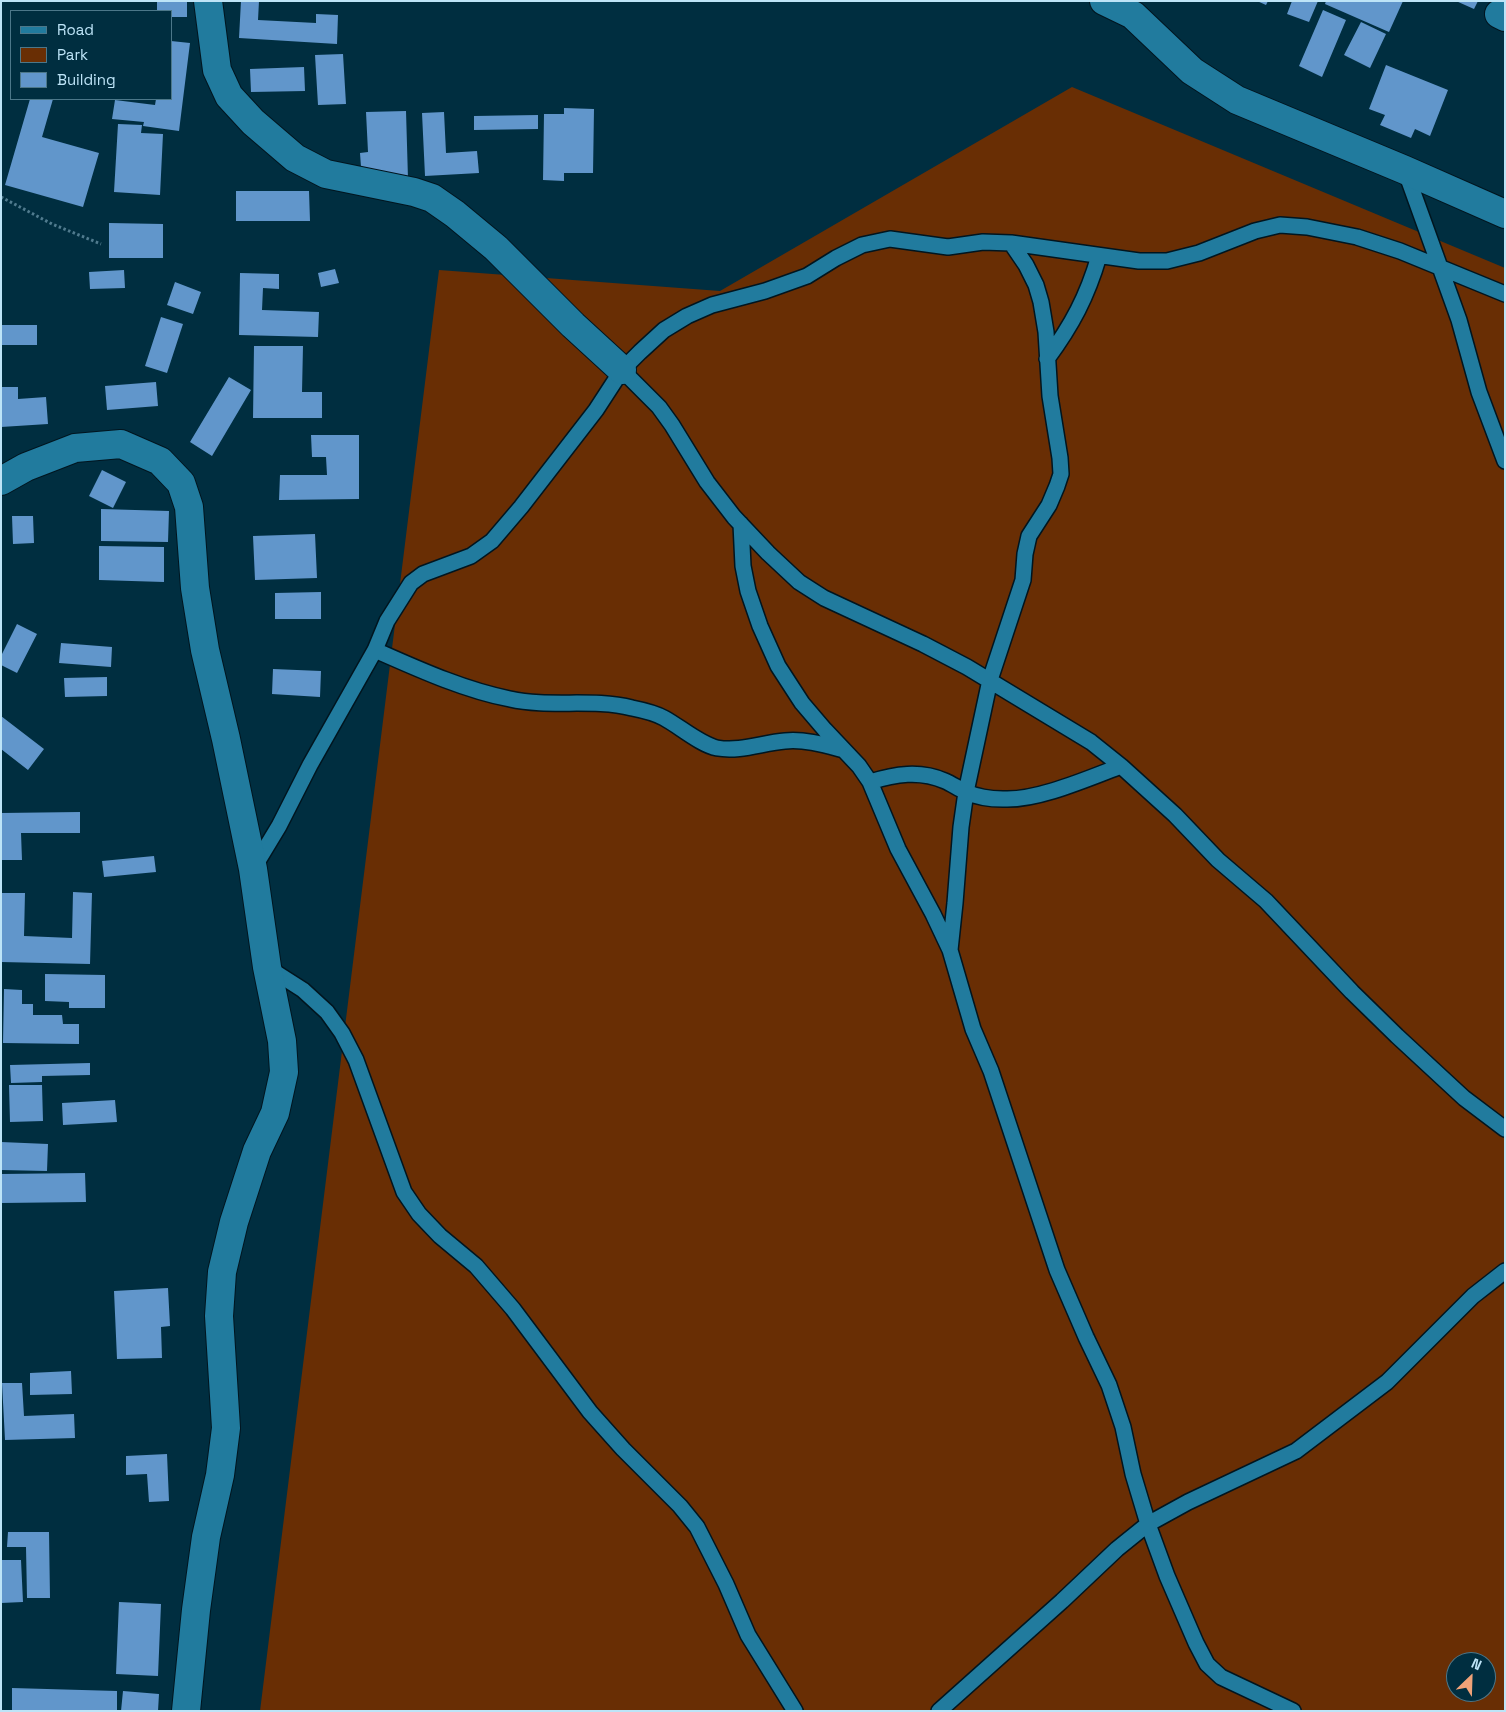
<!DOCTYPE html>
<html>
<head>
<meta charset="utf-8">
<style>
	body { margin:0 }
	#map { position:relative; width:1506px; height:1712px; overflow:hidden; background:#002e40; font-family:"Space Grotesk",sans-serif }
	canvas { display:block }
	.frame { position:absolute; inset:0; border:2px solid #bde4f7; pointer-events:none }
	.legend { position:absolute; left:10px; top:10px; width:162px; height:90px; box-sizing:border-box; background:#002e40; border:1px solid #4c7789; margin:0; padding:6px 9px; list-style:none; font-size:15px; color:#bde4f7 }
	.legend li { display:flex; align-items:center; gap:10px; height:25px }
	.legend b { width:25px; border:1px solid #4c7789 }
	.north { position:absolute; left:1446px; top:1652px; width:50px; height:50px; box-sizing:border-box; background:#002e40; border:1px solid #4c7789; border-radius:50%; rotate:24deg; font-size:14px; font-weight:700; line-height:20px; text-align:center; color:#bde4f7 }
	.north::after { content:''; display:block; margin:auto; width:18px; height:22px; background:#f0a278; clip-path:polygon(50% 0,100% 100%,50% 72%,0 100%) }
</style>
</head>
<body>
<div id="map">
<canvas width="1506" height="1712"></canvas>
<div class="frame"></div>
<ul class="legend">
<li><b style="height:6px;background:#217b9e"></b>Road</li>
<li><b style="height:14px;background:#692e04"></b>Park</li>
<li><b style="height:14px;background:#6196cb"></b>Building</li>
</ul>
<div class="north">N</div>
</div>
<script>
const g = document.querySelector('canvas').getContext('2d');
g.lineJoin = 'round';
function fillPath(path, color) { g.fillStyle = color; g.fill(path, 'evenodd'); }
function stroke(path, color, width, dash) { g.strokeStyle = color; g.lineWidth = width; g.lineCap = dash ? 'butt' : 'round'; g.setLineDash(dash || []); g.stroke(path); }
fillPath(new Path2D(`
	M1072,87l433,181v1443h-1245l179,-1441 281,21zM1456,1662h30v30h-30z`), '#692e04');
fillPath(new Path2D(`
	M157,1h30v16h-16v-6h-14z
	M241,1h18l-1,19 58,3v-9l22,1 -1,29 -98,-6z
	M1257,1h11l-2,4z
	M1292,1h26l-9,21 -22,-8z
	M1326,1h77l-14,31 -64,-28z
	M1456,1h22l-4,8z
	M1323,10l23,10 -24,57 -23,-11z
	M1361,22l25,12 -16,34 -26,-13z
	M171,41l19,2 -11,88 -36,-5 1,-4 -32,-3 3,-19 40,5 1,-6h15z
	M343,54l3,50 -28,1 -3,-50z
	M1386,65l62,25 -18,46 -15,-7 -4,9 -31,-13 5,-10 -16,-6z
	M304,67l1,24 -54,1 -1,-23z
	M30,99h23l-11,38 57,16 -16,54 -78,-22z
	M564,108l30,1 -1,64h-29v8l-21,-1 1,-66h20z
	M406,111l2,68 -46,2 -2,-28 8,-1 -2,-40z
	M444,112l2,41 31,-2 2,22 -54,3 -3,-63z
	M538,115v14l-64,1v-14z
	M118,124l24,1 -1,8 22,1 -3,61 -46,-3z
	M236,191h73l1,30h-74z
	M109,223l54,1v34h-54z
	M335,269l4,14 -18,4 -3,-14z
	M124,270l1,18 -35,1 -1,-17z
	M240,273l39,1v15l-16,-1 -1,22 57,2 -1,25 -79,-2z
	M175,282l26,10 -8,22 -26,-9z
	M161,317l22,7 -16,49 -22,-7z
	M1,325h36v20h-36z
	M254,346h49l-1,46h20v26h-69z
	M229,377l22,13 -39,66 -22,-14z
	M156,382l2,24 -51,4 -2,-24z
	M1,387h17v12l28,-2 2,27 -47,3z
	M311,435h48v64l-80,1 1,-25h47l-1,-18h-14z
	M102,470l24,12 -13,26 -24,-12z
	M101,509l68,2 -1,31 -67,-1z
	M12,516h21l1,27 -21,1z
	M315,534l2,44 -62,2 -2,-44z
	M99,546l65,1v35l-65,-2z
	M321,592v27h-46v-26z
	M17,624l20,10 -20,39 -16,-8v-9z
	M61,643l51,4 -1,20 -52,-4z
	M273,669l48,2 -1,26 -48,-3z
	M107,677v19l-42,1 -1,-19z
	M1,716l43,33 -16,21 -27,-21z
	M80,812v21h-59l1,27h-21v-47z
	M154,856l2,16 -52,5 -2,-16z
	M73,892l19,1 -2,71 -89,-2v-69h24l-1,43 48,2z
	M45,974l60,1v33h-36v-6l-24,-1z
	M4,989l18,1v14h11v11h29l1,9h16v20l-76,-1z
	M90,1063v12l-48,1v6l-31,1 -1,-18z
	M9,1085h33l1,36 -33,1z
	M115,1100l2,22 -54,3 -1,-22z
	M1,1142l47,2 -1,27 -46,-1z
	M85,1173l1,29 -85,1v-29z
	M168,1288l2,38 -9,1 1,31 -45,1 -3,-68z
	M71,1371l1,23 -42,1v-22z
	M2,1383h20l2,33 50,-2 1,24 -70,2z
	M167,1454l2,47 -20,1 -2,-28 -21,1v-19z
	M8,1532h41l1,66h-23l-1,-51h-19z
	M1,1560h20l2,42 -22,1z
	M119,1602l42,2 -3,72 -42,-2z
	M12,1688l105,3v20h-105z
	M123,1691l36,3 -1,17h-37z`), '#6196cb');
const service = new Path2D(`
	M1405,170l54,150 20,72 26,69
	M1047,359c25,-34 40,-62 52,-103
	M622,370l37,37 13,18 35,57 27,35 34,36 31,29 25,16 99,46 44,23 124,75 30,24 54,49 43,45 48,41 86,91 45,44 67,62 41,31
	M741,524l2,42 5,25 12,35 18,40 24,37 23,27 34,36 11,16 28,67 35,65 17,36 23,79 18,42 66,199 29,67 23,48 14,42 10,47 15,50 19,52 29,67 11,21 14,13 72,34
	M375,650c43,19 89,40 135,49 40,9 82,-1 122,9 10,2 23,5 32,10 15,8 37,27 53,30 23,4 45,-5 68,-7 20,-2 40,4 59,9
	M870,782c25,-8 50,-12 75,-1 7,3 14,8 21,11 11,5 25,7 37,7 34,2 86,-21 118,-33
	M253,869l26,-43 31,-61 65,-115 12,-29 24,-38 12,-9 48,-18 21,-15 29,-34 75,-97 26,-40 18,-18 24,-22 23,-14 25,-11 53,-14 42,-15 29,-18 26,-13 28,-6 58,8 35,-5 28,1 128,18h28l32,-8 56,-22 25,-6 27,2 50,10 43,14 105,43
	M950,950l5,-47 6,-76 5,-35 24,-112 33,-100 2,-26 4,-18 20,-31 8,-19 4,-12 -1,-16 -10,-62 -4,-64 -5,-30 -5,-17 -10,-20 -15,-22
	M267,967l36,23 24,22 15,21 14,27 48,132 15,22 21,22 36,30 37,43 77,103 33,37 57,57 17,21 29,57 22,51 47,76
	M939,1711l123,-110 55,-52 31,-25 40,-22 108,-51 91,-69 86,-86 32,-25`);
const minor = new Path2D(`
	M208,1l9,69 12,26 24,26 42,36 31,16 88,18 18,6 23,16 41,34 77,77 49,45
	M1104,1l29,14 59,56 45,29 168,70 100,44
	M1499,14l6,3
	M1,481l25,-14 49,-19 46,-4 39,17 21,22 8,24 6,81 10,62 21,89 27,130 14,98 15,74 2,31 -9,41 -18,38 -23,71 -12,50 -3,44 7,112 -6,47 -14,62 -10,73 -10,101`);
stroke(service, '#00151f', 18);
stroke(minor, '#00151f', 30);
stroke(new Path2D(`
	M1,197l51,27 49,20`), '#507b8e', 3, [2.5, 2.5]);
stroke(service, '#217b9e', 15);
stroke(minor, '#217b9e', 28);
</script>
</body>
</html>
